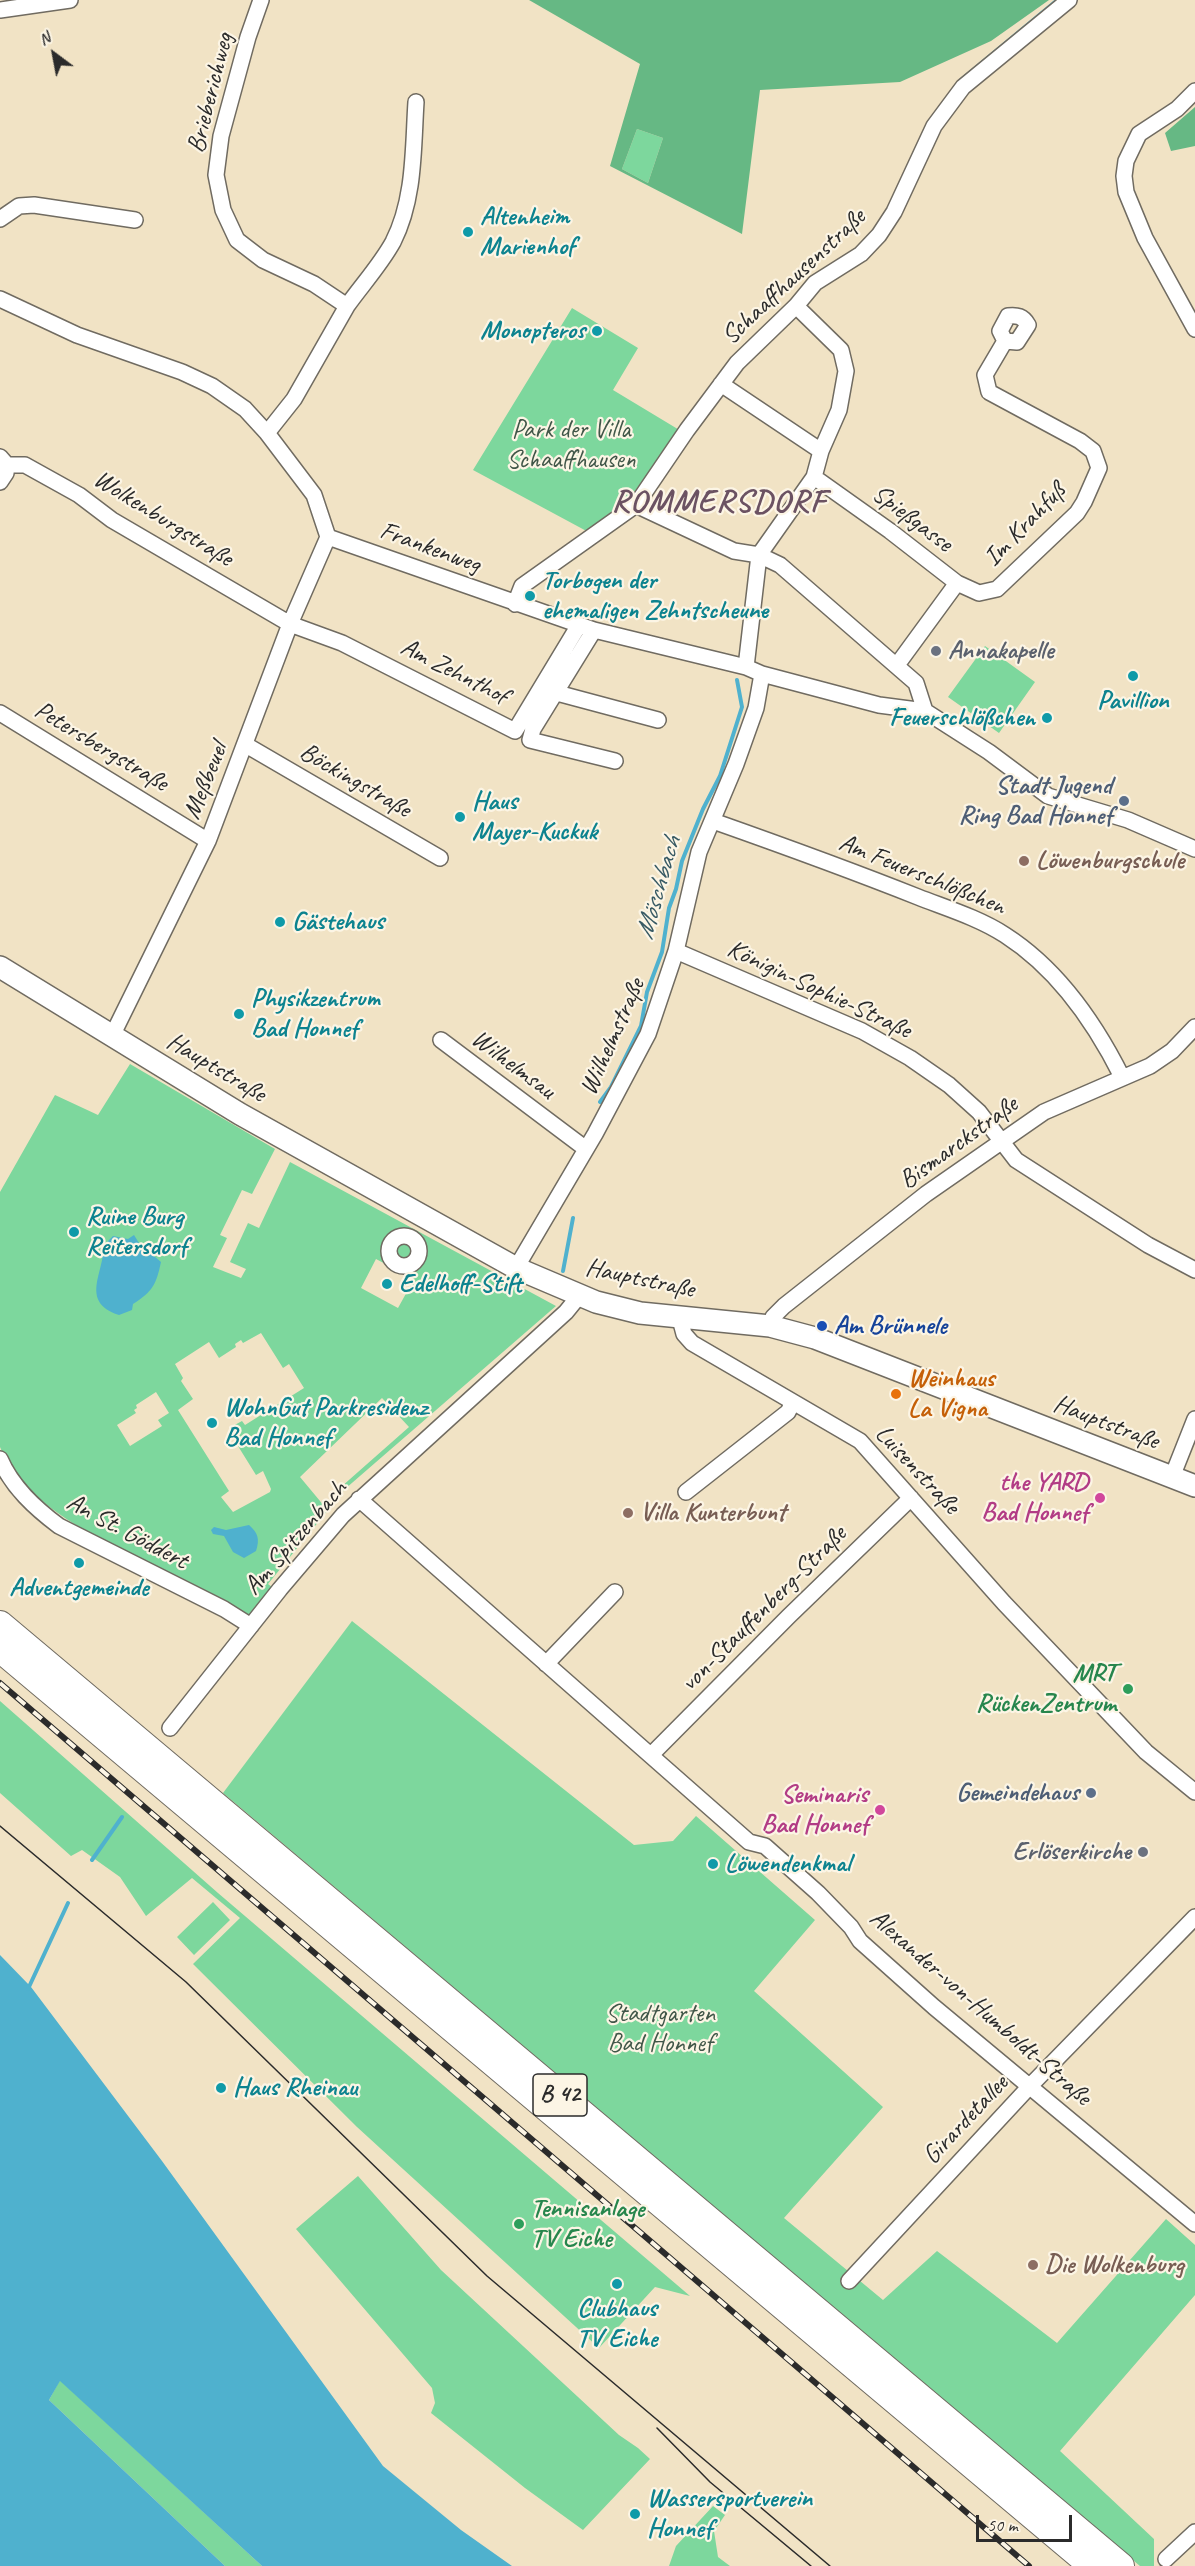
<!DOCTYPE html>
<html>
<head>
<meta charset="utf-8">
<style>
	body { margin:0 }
	#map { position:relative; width:1195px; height:2566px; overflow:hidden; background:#f1e3c5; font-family:Caveat,sans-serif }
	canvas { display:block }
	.north { position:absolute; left:24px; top:24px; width:60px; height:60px; -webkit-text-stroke:4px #fcf5e5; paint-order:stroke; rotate:328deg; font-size:16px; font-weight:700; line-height:24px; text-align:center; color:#2b2b2b }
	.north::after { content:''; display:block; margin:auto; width:21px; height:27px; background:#2b2b2b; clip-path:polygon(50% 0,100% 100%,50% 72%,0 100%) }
	.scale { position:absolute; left:976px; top:2515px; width:96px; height:27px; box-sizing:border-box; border:3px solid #2b2b2b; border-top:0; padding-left:8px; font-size:18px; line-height:21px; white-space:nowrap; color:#2b2b2b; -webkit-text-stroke:4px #fcf5e5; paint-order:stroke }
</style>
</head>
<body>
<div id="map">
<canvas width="1195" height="2566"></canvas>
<div class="north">N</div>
<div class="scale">50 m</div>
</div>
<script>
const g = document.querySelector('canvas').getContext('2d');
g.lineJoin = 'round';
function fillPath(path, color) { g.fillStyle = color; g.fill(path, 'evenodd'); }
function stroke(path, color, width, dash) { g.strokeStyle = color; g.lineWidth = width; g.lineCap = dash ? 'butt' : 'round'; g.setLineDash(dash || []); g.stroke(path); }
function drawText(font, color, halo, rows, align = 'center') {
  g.font = font + ' Caveat,sans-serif'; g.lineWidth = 4.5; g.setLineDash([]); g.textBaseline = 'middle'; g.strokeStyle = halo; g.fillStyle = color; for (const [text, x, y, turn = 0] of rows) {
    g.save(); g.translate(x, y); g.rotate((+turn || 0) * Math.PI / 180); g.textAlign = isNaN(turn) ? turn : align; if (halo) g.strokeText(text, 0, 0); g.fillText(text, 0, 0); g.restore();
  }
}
fillPath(new Path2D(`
	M637,129l26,9 -15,45 -26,-14z
	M572,308l66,40 -25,42 68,41 -57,74 -32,29 -119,-64z
	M985,646l50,36 -36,51 -51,-36z
	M130,1064l145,85 -23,45 -10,-4 -22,45 7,3 -14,29 28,11 5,-9 -16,-7 18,-39 11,5 31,-66 266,144 -211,183 -77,95 8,6 -26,30c-36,-19 -71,-38 -106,-57 -51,-28 -121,-60 -144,-116v-255l55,-97 43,20zM376,1259l38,20 -16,29 -37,-20zM261,1333l22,35 6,-4 15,24 -59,37 -3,-4 -11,6 5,9 -3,2 23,37 7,-4 8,18 -1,3 -37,20 -12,-15 8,-6 -51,-81 15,-11 -12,-18 2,-3 -8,-14 34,-22 10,16 17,-11 -1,-3 6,-4 2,3zM156,1392l13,21 -11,7 4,6 -32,20 -13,-21 19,-12 -2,-3 3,-2 -1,-3zM382,1398l27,29 -68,60 -16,20 -25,-30z
	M352,1621l282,224 39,-4 23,-25 119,104 -61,71 129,116 -99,111 99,82 54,-49 120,92 109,-124 29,26v50l-135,156 94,88v27h-14l-917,-773z
	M0,1701l218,192 472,403 -35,-9 -56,61 -242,-221 -164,-163 47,-46 -48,-40 -46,38 -26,-39 -38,-27 -11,6 -71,-63z
	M213,1902l17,18 -36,35 -17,-18z
	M358,2176l83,94 178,165 19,13 12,11 -67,71 -58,-42 -94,-75 4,-10 -3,-15 -136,-159z
	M60,2380l202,186h-37l-176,-166z
	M713,2506l12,9 -11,16 4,26 12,9h-61l7,-20z`), '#7dd79d');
fillPath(new Path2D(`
	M529,0h520l-58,41 -91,41 -140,8 -18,144 -132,-68 30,-102zM637,129l26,9 -15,45 -26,-14z
	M1195,107v39l-24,5 -6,-18z`), '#66b884');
fillPath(new Path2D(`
	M134,1235l5,8 22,19c-5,23 -8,29 -28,42l-1,6 -13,5c-41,-13 -13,-45 -16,-69l10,-10 15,3z
	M249,1525c9,8 11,14 7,26l-12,7 -11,-6 -9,-16 -11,-2 -2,-4 3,-3 12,3z
	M0,1955l31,32 131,174 221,305 78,64 51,36h-250l-202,-185 -11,19 176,166h-225z`), '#4fb1ce');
stroke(new Path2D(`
	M961,80l94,-78
	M600,1102l11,-15 30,-61 6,-34 15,-40 7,-44 7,-19 6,-28 21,-52 17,-33 22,-69 -5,-27
	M563,1271l10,-53
	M92,1860l30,-43
	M28,1989l40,-86`), '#4fb1ce', 4);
const minor = new Path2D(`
	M261,0l-13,37 -27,99 -5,39 7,35 14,30 26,20 51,24 33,22 -53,93 -27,34
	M0,10l70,-10
	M1195,91l-18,18 -38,25 -13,27 -2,15 2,16 19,46 50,91
	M0,219l19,-13 15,-1 101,15
	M0,299l77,36 105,37 30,14 33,23 22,24 47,62 14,42
	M347,306c15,-21 34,-42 46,-64 22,-43 20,-94 23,-140
	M721,384l100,67
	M0,457l7,8 -1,8 -6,9
	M7,465h18l54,30 33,25 178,104 52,19 173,88 64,-106
	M814,477l76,54 67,52 -60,82
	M636,505l98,46 25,4 21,10 136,118 9,28 64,41 59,44 80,24 67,29
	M328,537l266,93 152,37 16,7 117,31 46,6
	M957,583l22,10 18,-4 80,-76 7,-11 15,-34 -6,-17 -13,-10 -91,-49 -4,-17 20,-34 12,1 11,-17c-5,-9 -11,-10 -20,-9l-8,15 5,10
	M515,604l7,-18 114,-81 51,-75 50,-67 59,-57 19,-23 46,-29 18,-19 15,-23 40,-86 29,-39 106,-87
	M594,630l-61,99 -3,11 85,21
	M746,667l13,-112 55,-78 7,-26 18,-41 7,-39 -5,-21 -45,-44
	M557,693l101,27
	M0,713l208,128
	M246,745l194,113
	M713,821c68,24 137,49 205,76 28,11 61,21 87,38 53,34 90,88 117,142
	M676,951l186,80 48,27 39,27 30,27 37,48 132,85 47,25
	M112,1036l96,-195 82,-217 38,-87
	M441,1040l145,109
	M389 1251a15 15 0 1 1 30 0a15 15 0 1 1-30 0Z
	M516,1268l79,-134 53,-100 28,-83 23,-99 37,-88 20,-56 6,-34
	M680,1319l4,15 8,9 168,98 144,162 142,149 49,40
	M770,1326l3,-9 11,-11 142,-112 118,-82 106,-46 22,-15 23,-24
	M0,1459c12,28 35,49 59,67l165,83 27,17
	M1172,1477l23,-58
	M686,1492l102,-80 5,-10
	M359,1499l390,343 16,4 53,47 33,34 9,14 74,66 261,217
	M546,1664l69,-72
	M170,1728l110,-139 63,-74 223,-203 13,-16
	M651,1755l138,-139 122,-118
	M849,2281l181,-195 165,-169
	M1166,2559l29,-27`);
const secondary = new Path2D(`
	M0,967l240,147 276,154 80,34 44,11 130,13 45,12 380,148`);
const trunk = new Path2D(`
	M0,1624l1121,942
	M0,1649l1092,917`);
stroke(minor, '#706b61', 18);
stroke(secondary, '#706b61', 24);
stroke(trunk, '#706b61', 28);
stroke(minor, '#fff', 15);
stroke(secondary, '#fff', 21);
stroke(trunk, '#fff', 26);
stroke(new Path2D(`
	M0,1826l186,156 301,294 343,290
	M657,2428l53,54 101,84`), '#2b2b2b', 1.5);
const rail = new Path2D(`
	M0,1683l1029,883`);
stroke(rail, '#2b2b2b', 6);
stroke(rail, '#fcf5e5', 4, [11]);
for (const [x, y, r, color] of [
	[468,232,6,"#0f9aa8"],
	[597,331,6,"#0f9aa8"],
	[530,596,6,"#0f9aa8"],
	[936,651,6,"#6b7280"],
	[1133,676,6,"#0f9aa8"],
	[1047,718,6,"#0f9aa8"],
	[1124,801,6,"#5c6f8a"],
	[460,817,6,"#0f9aa8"],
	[1024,861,6,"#8d6e63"],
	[280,922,6,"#0f9aa8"],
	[239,1014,6,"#0f9aa8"],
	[74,1232,6,"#0f9aa8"],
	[387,1284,6,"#0f9aa8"],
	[822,1326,6,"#1a4fb4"],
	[896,1394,6,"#e8710a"],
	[212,1423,6,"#0f9aa8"],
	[1100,1498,6,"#d1479c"],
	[628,1513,6,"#8d6e63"],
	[79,1563,6,"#0f9aa8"],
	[1128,1689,6,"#2e9e5b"],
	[1091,1793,6,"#5c6f8a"],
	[880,1810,6,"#d1479c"],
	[1143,1852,6,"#6b7280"],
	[713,1864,6,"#0f9aa8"],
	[221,2088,6,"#0f9aa8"],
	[519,2224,6,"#2e9e5b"],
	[1033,2265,6,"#8d6e63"],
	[617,2284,6,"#0f9aa8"],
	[635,2514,6,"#0f9aa8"]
]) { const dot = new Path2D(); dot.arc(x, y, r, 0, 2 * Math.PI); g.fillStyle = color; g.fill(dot); stroke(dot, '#fcf5e5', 2); }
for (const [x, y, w] of [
	[560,2095,54]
]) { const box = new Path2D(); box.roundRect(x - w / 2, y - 21, w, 42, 4.5); g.fillStyle = '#fcf5e5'; g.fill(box); stroke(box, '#2b2b2b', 1.5); }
drawText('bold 24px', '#2b2b2b', null, [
	["B 42",560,2095]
]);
drawText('26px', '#2b2b2b', '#fcf5e5', [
	["Brieberichweg",211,93,-76],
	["Schaaffhausenstraße",794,277,-43],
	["Wolkenburgstraße",163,519,32],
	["Spießgasse",912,519,37],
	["Im Krahfuß",1025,525,-46],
	["Frankenweg",430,548,20],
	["Am Zehnthof",454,672,27],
	["Petersbergstraße",101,747,31],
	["Meßbeuel",206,781,-68],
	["Böckingstraße",355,781,30],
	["Am Feuerschlößchen",922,875,22],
	["Königin-Sophie-Straße",819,990,25],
	["Wilhelmstraße",613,1037,-66],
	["Wilhelmsau",513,1065,37],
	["Hauptstraße",216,1068,31],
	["Bismarckstraße",959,1143,-36],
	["Hauptstraße",640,1279,12],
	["Hauptstraße",1106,1423,21],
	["Luisenstraße",917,1470,47],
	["An St. Göddert",127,1532,28],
	["Am Spitzenbach",296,1538,-49],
	["von-Stauffenberg-Straße",764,1609,-45],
	["Alexander-von-Humboldt-Straße",980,2008,41],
	["Girardetallee",966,2120,-47]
]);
drawText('bold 26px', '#0d838f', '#fcf5e5', [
	["Altenheim",480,217],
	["Marienhof",480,247],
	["Monopteros",585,331,"right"],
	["Torbogen der",542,581],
	["ehemaligen Zehntscheune",542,611],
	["Pavillion",1133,701,"center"],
	["Feuerschlößchen",1035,718,"right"],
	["Haus",472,802],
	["Mayer-Kuckuk",472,832],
	["Gästehaus",292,922],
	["Physikzentrum",251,999],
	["Bad Honnef",251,1029],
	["Ruine Burg",86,1217],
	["Reitersdorf",86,1247],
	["Edelhoff-Stift",399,1284],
	["WohnGut Parkresidenz",224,1408],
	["Bad Honnef",224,1438],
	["Adventgemeinde",79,1588,"center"],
	["Löwendenkmal",725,1864],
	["Haus Rheinau",233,2088],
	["Clubhaus",617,2309,"center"],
	["TV Eiche",617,2339,"center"],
	["Wassersportverein",647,2499],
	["Honnef",647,2529]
], 'left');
drawText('26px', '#405648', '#fcf5e5', [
	["Park der Villa",571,430],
	["Schaaffhausen",571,460],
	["Stadtgarten",660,2014],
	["Bad Honnef",660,2044]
]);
drawText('bold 26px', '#5b616d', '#fcf5e5', [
	["Annakapelle",948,651],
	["Erlöserkirche",1131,1852,"right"]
], 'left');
drawText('bold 26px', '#4e5e75', '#fcf5e5', [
	["Stadt Jugend",1112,786],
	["Ring Bad Honnef",1112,816],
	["Gemeindehaus",1079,1793]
], 'right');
drawText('bold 26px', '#785e54', '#fcf5e5', [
	["Löwenburgschule",1036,861],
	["Villa Kunterbunt",640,1513],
	["Die Wolkenburg",1045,2265]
], 'left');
drawText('bold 26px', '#164399', '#fcf5e5', [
	["Am Brünnele",834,1326]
], 'left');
drawText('bold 26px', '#c56008', '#fcf5e5', [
	["Weinhaus",908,1379],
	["La Vigna",908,1409]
], 'left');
drawText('bold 26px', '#b23c85', '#fcf5e5', [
	["the YARD",1088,1483],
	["Bad Honnef",1088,1513],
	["Seminaris",868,1795],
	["Bad Honnef",868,1825]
], 'right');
drawText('bold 26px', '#27864d', '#fcf5e5', [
	["MRT",1116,1674],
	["RückenZentrum",1116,1704],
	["Tennisanlage",531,2209,"left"],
	["TV Eiche",531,2239,"left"]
], 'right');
drawText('italic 27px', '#385a64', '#fcf5e5', [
	["Möschbach",659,888,-74]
]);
g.letterSpacing = '1.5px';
drawText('bold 32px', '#6b5262', '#fcf5e5', [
	["ROMMERSDORF",719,503]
]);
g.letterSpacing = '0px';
</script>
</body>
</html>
